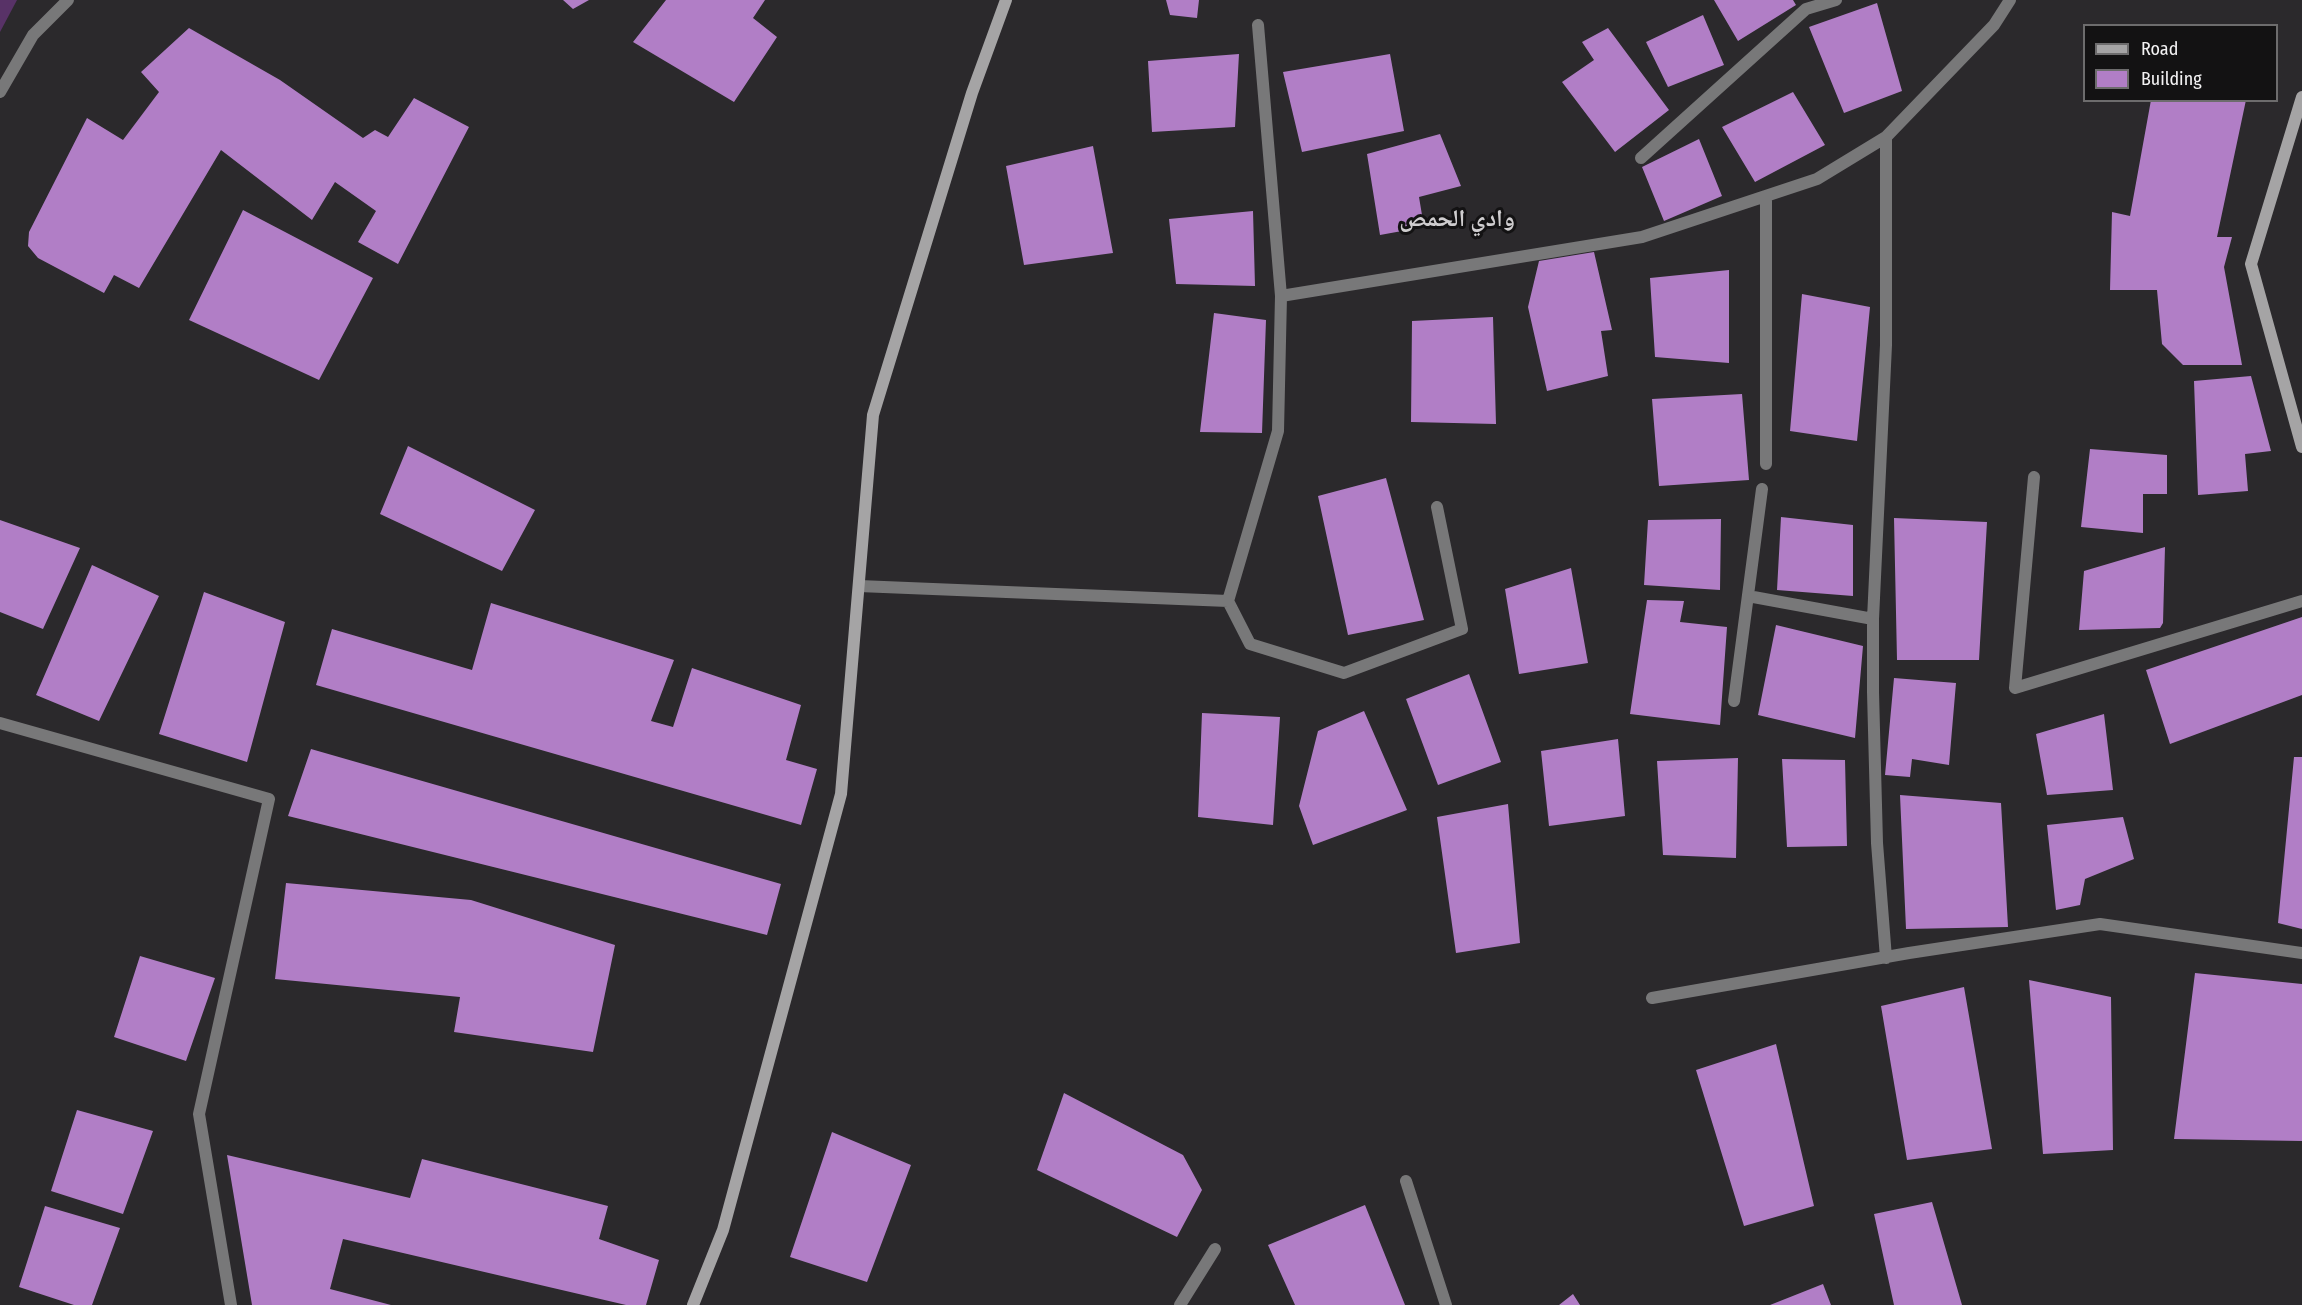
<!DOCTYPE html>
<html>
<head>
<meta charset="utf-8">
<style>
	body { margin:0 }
	#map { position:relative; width:2302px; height:1305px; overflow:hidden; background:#2b292c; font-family:"Fira Sans Condensed",sans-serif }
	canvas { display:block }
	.legend { position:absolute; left:2083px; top:24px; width:195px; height:78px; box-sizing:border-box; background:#131213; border:2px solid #6d6c6d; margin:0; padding:8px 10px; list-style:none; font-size:18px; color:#f4f3f4 }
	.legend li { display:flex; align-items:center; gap:12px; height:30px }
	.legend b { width:30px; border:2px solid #6d6c6d }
</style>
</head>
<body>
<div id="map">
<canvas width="2302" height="1305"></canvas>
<ul class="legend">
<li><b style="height:8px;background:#a5a4a5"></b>Road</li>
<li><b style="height:16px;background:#b17ec6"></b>Building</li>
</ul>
</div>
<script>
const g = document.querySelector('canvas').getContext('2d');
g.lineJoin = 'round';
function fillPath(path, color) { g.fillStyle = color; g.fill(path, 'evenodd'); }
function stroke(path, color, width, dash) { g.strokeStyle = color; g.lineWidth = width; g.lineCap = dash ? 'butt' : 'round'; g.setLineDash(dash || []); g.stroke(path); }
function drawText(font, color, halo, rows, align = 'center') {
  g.font = font + ' "Fira Sans Condensed","Noto Naskh Arabic",sans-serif'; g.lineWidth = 6; g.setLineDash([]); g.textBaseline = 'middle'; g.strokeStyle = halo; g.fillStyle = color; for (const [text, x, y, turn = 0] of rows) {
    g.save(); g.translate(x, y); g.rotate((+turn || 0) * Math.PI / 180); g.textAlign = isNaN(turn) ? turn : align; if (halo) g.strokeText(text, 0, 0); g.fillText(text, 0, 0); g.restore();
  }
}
fillPath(new Path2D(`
	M0,0h17l-17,32z`), '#583267');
fillPath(new Path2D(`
	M563,0h26l-16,9z
	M666,0h99l-12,18 24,19 -43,65 -101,-60z
	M1166,0h33l-2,18 -27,-3z
	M1714,0h79l3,5 -58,36z
	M1877,3l25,88 -58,22 -35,-86z
	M1703,15l21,50 -56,22 -22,-45z
	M189,28l91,52 83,58 12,-8 13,7 26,-39 55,29 -71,137 -40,-22 18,-31 -41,-29 -23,38 -91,-70 -82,138 -25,-13 -10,18 -66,-35 -10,-12 1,-14 58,-114 36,22 36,-48 -18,-20z
	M1608,28l61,82 -54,42 -53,-70 32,-22 -12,-18z
	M1239,54l-4,73 -83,5 -4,-71z
	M1390,54l14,77 -102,21 -19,-80z
	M1793,92l32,53 -70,37 -33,-55z
	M2151,100h95l-29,137h15l-8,30 18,98h-59l-21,-21 -5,-54h-47l2,-78 18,4z
	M1440,134l21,52 -42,11 5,30 -44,8 -13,-81z
	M1699,139l23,57 -58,25 -22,-54z
	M1093,146l20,107 -89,12 -18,-99z
	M243,210l130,68 -54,102 -130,-60z
	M1253,211l2,75 -79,-2 -7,-65z
	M1594,252l18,78 -11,1 7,45 -61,15 -19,-84 11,-46z
	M1729,270v93l-74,-6 -5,-79z
	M1802,294l68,13 -13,134 -67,-10z
	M1214,313l52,7 -4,113 -62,-1z
	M1493,317l3,107 -85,-2 1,-101z
	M2251,376l20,75 -26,3 3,37 -50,4 -4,-114z
	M1742,394l7,86 -90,6 -7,-87z
	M408,446l127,64 -33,61 -122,-57z
	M2090,449l77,6v39h-24v39l-62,-6z
	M1386,478l38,142 -76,15 -30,-139z
	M1781,517l72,8v71l-76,-6z
	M1894,518l93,4 -8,138h-82z
	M1721,519l-1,71 -76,-5 4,-65z
	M0,520l80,28 -37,81 -43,-17z
	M2165,547l-2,76 -3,5 -81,2 5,-59z
	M92,565l67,31 -60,125 -63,-26z
	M1571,568l17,95 -69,11 -14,-85z
	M204,592l81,30 -38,140 -88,-28z
	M1647,600l37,1 -4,21 47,5 -7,98 -90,-11z
	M491,603l183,57 -23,61 22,6 19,-59 109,37 -15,55 31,9 -16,56 -485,-140 16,-56 140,41z
	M2302,617v78l-132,49 -24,-74z
	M1776,625l87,21 -8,92 -97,-23z
	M1469,674l32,88 -63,23 -32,-86z
	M1894,678l62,5 -7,82 -37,-6 -2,18 -25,-2z
	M1364,711l43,99 -94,35 -14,-39 19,-75z
	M1202,713l78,4 -7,108 -75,-8z
	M2104,714l9,76 -66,5 -11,-61z
	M1618,739l7,77 -76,10 -8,-75z
	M311,749l470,135 -14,51 -479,-119z
	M2294,757h8v172l-24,-6z
	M1738,758l-2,100 -73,-3 -6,-94z
	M1782,759l63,1 2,86 -60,1z
	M1900,795l101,8 7,124 -102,2z
	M1508,804l12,139 -64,10 -19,-136z
	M2123,817l11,42 -49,20 -5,26 -24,5 -9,-85z
	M286,883l185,17 144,45 -22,107 -139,-20 6,-35 -185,-18z
	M140,956l75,22 -29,83 -72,-24z
	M2195,973l107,11v157l-128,-2z
	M2029,980l82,17 2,153 -70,4z
	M1964,987l28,162 -85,11 -26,-154z
	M1776,1044l38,162 -70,20 -48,-156z
	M1064,1093l119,62 19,35 -25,47 -140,-67z
	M77,1110l76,21 -30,83 -72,-23z
	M832,1132l79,33 -44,117 -77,-25z
	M227,1155l183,43 12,-39 186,47 -9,33 60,21 -13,45h-20l-283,-66 -13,50 61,16h-139z
	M1932,1202l30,103h-68l-20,-91z
	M1365,1205l40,100h-110l-27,-60z
	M45,1206l75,22 -28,77h-18l-55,-18z
	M1823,1284l8,21h-61z
	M1573,1294l7,11h-21z`), '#b17ec6');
stroke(new Path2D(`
	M1406,1181l40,124`), '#787879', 12);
stroke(new Path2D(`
	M1258,25l23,271 -3,135 -50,170 22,43 94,29 118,-44 -25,-122
	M0,92l33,-57 35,-35
	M1886,137v208l-13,274v73l4,151 9,115
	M1641,158l165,-149 30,-9
	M1766,196v268
	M1281,296l361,-59 175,-58 69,-42 108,-112 16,-25
	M2034,477l-19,211 287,-87
	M859,586l369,15
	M1748,596l125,23
	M1734,701l28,-212
	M0,723l269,76 -70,315 32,191
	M1652,998l257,-45 191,-29 202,29
	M1180,1305l35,-56`), '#787879', 12);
stroke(new Path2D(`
	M2302,97l-51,167 51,183
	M693,1305l30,-75 118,-436 32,-379 99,-322 34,-93`), '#a5a4a5', 12);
drawText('bold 24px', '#cfcdcf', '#131213', [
	["وادي الحمص",1457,219]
]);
</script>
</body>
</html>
